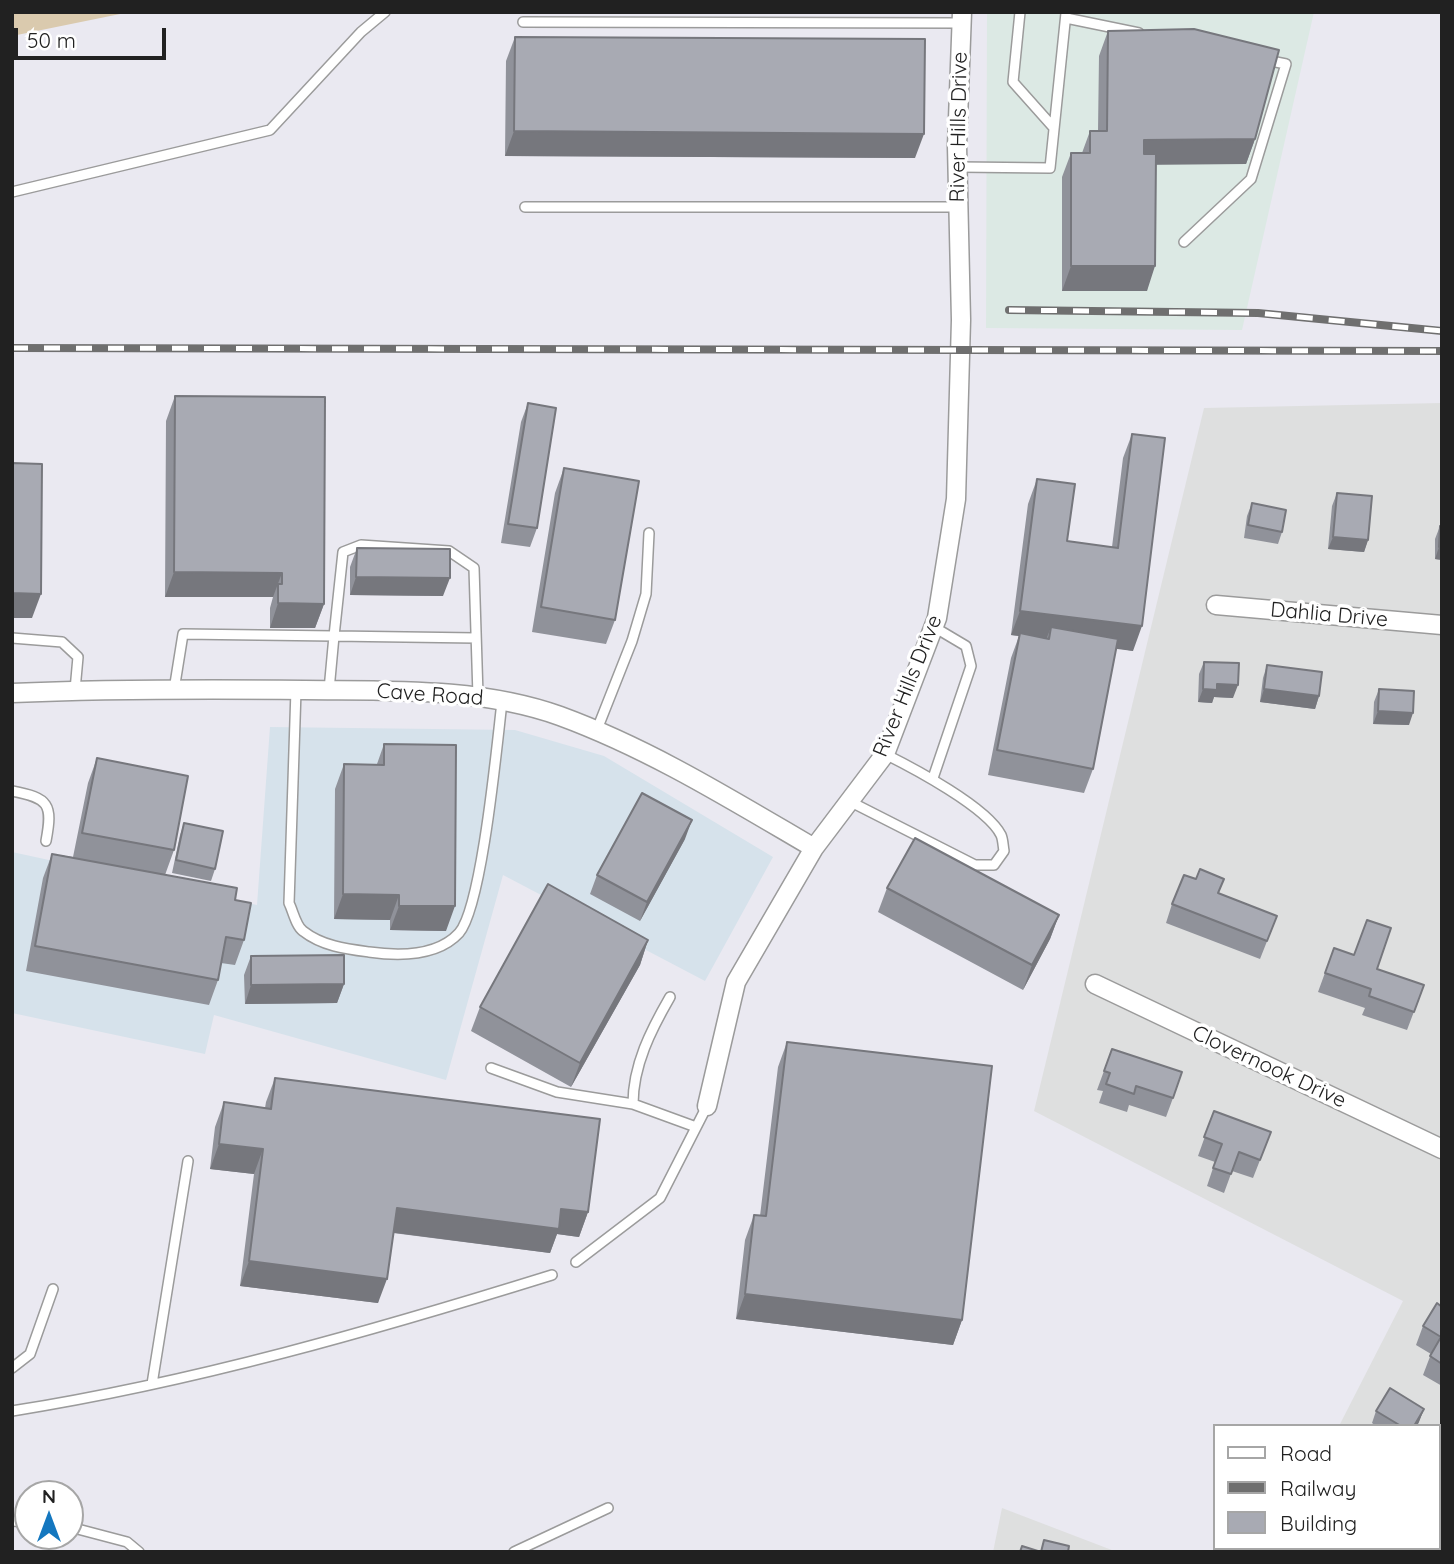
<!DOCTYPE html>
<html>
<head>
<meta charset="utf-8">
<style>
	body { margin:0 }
	#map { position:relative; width:1454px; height:1564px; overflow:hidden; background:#eae9f1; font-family:Quicksand,sans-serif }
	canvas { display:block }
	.frame { position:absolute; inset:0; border:14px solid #212121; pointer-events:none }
	.legend { position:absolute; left:1213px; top:1424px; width:228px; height:126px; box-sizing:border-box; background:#fff; border:2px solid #a6a6a6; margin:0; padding:9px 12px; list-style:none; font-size:21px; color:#212121 }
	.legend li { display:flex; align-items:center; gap:14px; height:35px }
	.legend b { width:35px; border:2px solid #a6a6a6 }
	.north { position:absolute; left:14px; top:1480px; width:70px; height:70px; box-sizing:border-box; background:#fff; border:2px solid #a6a6a6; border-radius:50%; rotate:0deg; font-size:19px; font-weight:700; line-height:28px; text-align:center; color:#212121 }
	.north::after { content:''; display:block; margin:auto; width:24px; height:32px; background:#1477bf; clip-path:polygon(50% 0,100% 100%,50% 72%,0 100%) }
	.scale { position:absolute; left:14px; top:28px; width:152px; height:32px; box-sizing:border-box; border:4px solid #212121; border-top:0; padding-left:9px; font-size:21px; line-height:24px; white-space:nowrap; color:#212121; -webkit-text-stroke:5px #fff; paint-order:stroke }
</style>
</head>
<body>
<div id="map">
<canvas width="1454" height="1564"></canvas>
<div class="frame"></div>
<ul class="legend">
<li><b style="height:9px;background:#fff"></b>Road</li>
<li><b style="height:9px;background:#6f6f6f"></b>Railway</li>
<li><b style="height:19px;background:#a8aab3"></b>Building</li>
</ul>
<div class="north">N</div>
<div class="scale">50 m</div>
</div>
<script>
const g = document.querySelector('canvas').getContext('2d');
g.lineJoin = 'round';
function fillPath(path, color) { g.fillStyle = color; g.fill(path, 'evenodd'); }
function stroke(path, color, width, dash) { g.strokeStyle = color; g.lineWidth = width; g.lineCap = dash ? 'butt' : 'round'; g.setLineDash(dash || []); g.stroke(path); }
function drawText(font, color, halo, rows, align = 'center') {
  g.font = font + ' Quicksand,sans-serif'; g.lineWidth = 7; g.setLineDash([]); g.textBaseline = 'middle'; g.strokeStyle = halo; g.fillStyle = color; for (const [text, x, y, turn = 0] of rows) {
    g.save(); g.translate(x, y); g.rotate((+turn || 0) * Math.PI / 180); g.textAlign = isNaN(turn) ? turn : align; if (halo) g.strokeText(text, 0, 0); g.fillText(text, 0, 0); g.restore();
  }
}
fillPath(new Path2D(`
	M1442,403v1109l-4,-2v-84h-99l64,-125 -369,-190 170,-703z
	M1002,1508l115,44h-124z`), '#dedfdf');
fillPath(new Path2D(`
	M270,727l245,3 89,26 169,101 -68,124 -202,-106 -57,205 -232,-65 -9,39 -193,-41v-161l245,53z`), '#d6e2eb');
fillPath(new Path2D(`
	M987,12h327l-72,318 -256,-2z`), '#dce9e4');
fillPath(new Path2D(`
	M12,12h118l-118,24z`), '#dacaae');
const service = new Path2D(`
	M1020,12l-7,70 41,46
	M1066,18l73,15
	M523,22l439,1
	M959,167l91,1 16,-155
	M12,192l258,-62 91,-98 24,-20
	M525,207h433
	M1184,242l67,-63 35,-115 -20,-4
	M12,638l50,4 16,15 -3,33
	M174,690l9,-56 151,2 9,-84 18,-7 88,6 25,17 4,128
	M296,690l-7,213c4,8 7,23 14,28 19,15 43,18 66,21 29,4 68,5 90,-19 23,-26 38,-189 43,-231
	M329,690l5,-54 142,2
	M596,732l36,-91 14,-47 3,-61
	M933,778l38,-112 -5,-20 -32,-19
	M12,791c37,7 41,13 34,50
	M849,801l126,64h19l10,-14c-1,-5 -1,-12 -3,-16 -14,-28 -88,-67 -116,-81
	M670,997c-19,33 -37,68 -37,107l63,23
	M491,1068l66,24 76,12
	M576,1262l84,-64 47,-92
	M12,1368l18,-14 23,-65
	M152,1384l36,-223
	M12,1411c183,-29 363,-81 540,-136
	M12,1521l16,1
	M70,1527l57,15 12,10
	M514,1552l94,-44`);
const minor = new Path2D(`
	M1216,605l226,20
	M12,693c97,-4 194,-4 292,-3 85,1 175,-3 256,26 90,33 172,84 254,132
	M1095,984l347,165
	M707,1106l29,-124 78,-134 71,-94 52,-136 19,-119 5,-179 -4,-174 5,-134`);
stroke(service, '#9b9b9b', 12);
stroke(minor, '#9b9b9b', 21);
stroke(service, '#fff', 9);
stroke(minor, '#fff', 18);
const rail = new Path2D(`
	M1009,310l249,3 184,18
	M12,348l1430,3`);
stroke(rail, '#6f6f6f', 8);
stroke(rail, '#fff', 5, [16]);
fillPath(new Path2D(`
	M1108,31l147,108 -9,25h-90l-9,127h-85v-114l9,-24h11l8,-22h8l1,-75z
	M515,37l400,121 -410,-2 1,-95z
	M175,396l149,208 -9,24h-45v-20l3,-11h-108l1,-176z
	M528,403l9,125 -7,19 -29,-4 20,-121z
	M1132,434l1,217 -17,-3 -23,121 -9,24 -96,-18 23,-117 8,-22 -8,-1 17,-131 9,-25 30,62 45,6 11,-89z
	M564,468l51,152 -9,24 -74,-12 23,-139z
	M1337,493l31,47 -4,12 -36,-3 4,-43z
	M1252,503l30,29 -4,12 -34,-6 3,-22z
	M1440,526l2,1v33l-7,-1v-20z
	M357,548l86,48 -93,-1v-28z
	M1204,662l29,36 -19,-1 -2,6 -14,-1 1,-28z
	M1267,665l52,31 -4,13 -55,-7 3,-24z
	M1379,689l30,36 -36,-1 1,-22z
	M384,744l62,187 -56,-1v-10l-56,-1 1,-130 9,-25h33z
	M97,758l77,92 -9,25 70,25 9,40 -9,25 -14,-2 -3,17 -9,25 -183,-34 17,-93 9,-24 21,3 15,-74z
	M184,823l31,46 -4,12 -39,-8 8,-38z
	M685,839l-45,82 -50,-27 7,-19z
	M887,888l172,27 -9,24 -27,51 -145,-78z
	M1218,893l59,23 -17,43 -94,-36 6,-19z
	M648,940l-8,25 -69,122 -100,-56 9,-24z
	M1334,948l43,21 47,16 -17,45 -45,-15 3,-7 -47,-16z
	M251,956l93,28 -7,19 -92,1 -1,-29z
	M787,1042l175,278 -9,25 -217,-26 9,-79 9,-25 6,1 18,-149z
	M1112,1049l61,49 -7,19 -37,-12 -2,7 -28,-9 4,-12 -6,-1z
	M275,1078l313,134 -9,25 -22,-3 -7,19 -157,-20 -15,70 -138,-17 14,-112 -44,-5 5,-42 9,-25 41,6 1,-6z
	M1214,1111l57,21 -18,46 -21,-7 -8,22 -17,-7 8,-24 -17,-6z
	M1442,1307v79l-19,-11 8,-21 -15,-9 7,-19z
	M1424,1409l-7,17h-41l-4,-3 4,-12z`), '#90929a');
fillPath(new Path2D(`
	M514,131l410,3 -9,24 -410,-2z
	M1255,139l-9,25 -111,1 9,-25z
	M1071,266h84l-8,25h-85z
	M1333,537l35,3 -4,12 -36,-3z
	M1439,547h3v13l-7,-1z
	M174,572l108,1 -9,24h-108z
	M356,577l94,1 -7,18 -93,-1z
	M12,593l29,1 -9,24h-20z
	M278,603l46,1 -9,24h-45z
	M1020,611l122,15 -9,25 -85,-11 3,-13 -5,13 -26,-7 -1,3 -8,-1z
	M1217,684l21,1 -5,13 -19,-1 -2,6 -14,-1 5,-13z
	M1264,689l55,7 -4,13 -55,-7z
	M1378,711l35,2 -4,12 -36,-1z
	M692,820l-7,19 -45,82 7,-19z
	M343,894l56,1 -9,25 -56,-1z
	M399,906h56l-9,25 -56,-1z
	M1059,915l-9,24 -27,51 9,-25z
	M648,940l-8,25 -69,122 9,-24z
	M344,984l-7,19 -92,1 6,-19z
	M219,1144l44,5 -9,25 -44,-5z
	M397,1208l164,1 27,3 -9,25 -22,-3 -7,19 -162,-21z
	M249,1261l138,18 -9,24 -138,-17z
	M745,1294l217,26 -9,25 -217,-26z
	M1424,1409l-5,13 -2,4h-3z`), '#76777d');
const building = new Path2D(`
	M1194,29l85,21 -24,89 -111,1v14h12l-1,112h-84v-113h19v-22h17l1,-100z
	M515,37l410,2 -1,95 -410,-3z
	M175,396l150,1 -1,207 -46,-1v-19h4v-11l-108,-1z
	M528,403l28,5 -19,120 -29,-4z
	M1132,434l33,4 -23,188 -122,-15 17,-132 38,5 -8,57 51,7z
	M12,463l30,1 -1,130 -29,-1z
	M564,468l75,13 -24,139 -74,-13z
	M1337,493l35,3 -4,44 -35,-3z
	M1252,503l34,7 -4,22 -34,-7z
	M1440,526l2,1v20h-3z
	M357,548l93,1v29l-94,-1z
	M1051,627l67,12 -25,130 -96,-19 23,-117 29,6z
	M1204,662l35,1 -1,22 -21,-1v6l-14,-1z
	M1267,665l55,7 -3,24 -55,-7z
	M1379,689l35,2 -1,22 -35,-2z
	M384,744l72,1 -1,161h-56v-11l-56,-1 1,-130 40,1z
	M97,758l91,18 -14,74 -92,-17z
	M642,793l50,27 -45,82 -50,-27z
	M184,823l39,8 -8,38 -39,-9z
	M915,838l144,77 -27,50 -145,-77z
	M52,854l185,34 -2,12 16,3 -7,37 -18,-3 -8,43 -183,-34z
	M1200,869l24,10 -6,14 59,23 -10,25 -95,-37 12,-29 12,4z
	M548,884l100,56 -68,123 -100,-56z
	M1367,920l24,8 -14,41 47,16 -10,27 -45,-16 2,-7 -46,-16 9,-25 20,7z
	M344,955v29l-93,1v-29z
	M787,1042l205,24 -30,254 -217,-26 9,-79 12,1z
	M1112,1049l70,23 -9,26 -37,-12 -2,8 -28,-10 4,-11 -6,-2z
	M275,1078l325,41 -12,93 -27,-3 -2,20 -162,-21 -10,71 -138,-18 14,-112 -44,-5 5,-42 47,7z
	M1214,1111l57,21 -11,28 -21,-8 -8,22 -18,-6 9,-24 -18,-7z
	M1437,1303l5,4v57l-12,-8 11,-19 -18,-11z
	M1390,1388l34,21 -10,17h-13l-25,-15z
	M1044,1540l25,6 -1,6h-48l2,-6 19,6z`);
fillPath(building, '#a8aab3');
stroke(building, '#76777d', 2);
drawText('21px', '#212121', '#fff', [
	["River Hills Drive",959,127,-89],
	["Dahlia Drive",1329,615,5],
	["River Hills Drive",908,686,-68],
	["Cave Road",430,695,4],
	["Clovernook Drive",1269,1067,25]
]);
</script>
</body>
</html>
